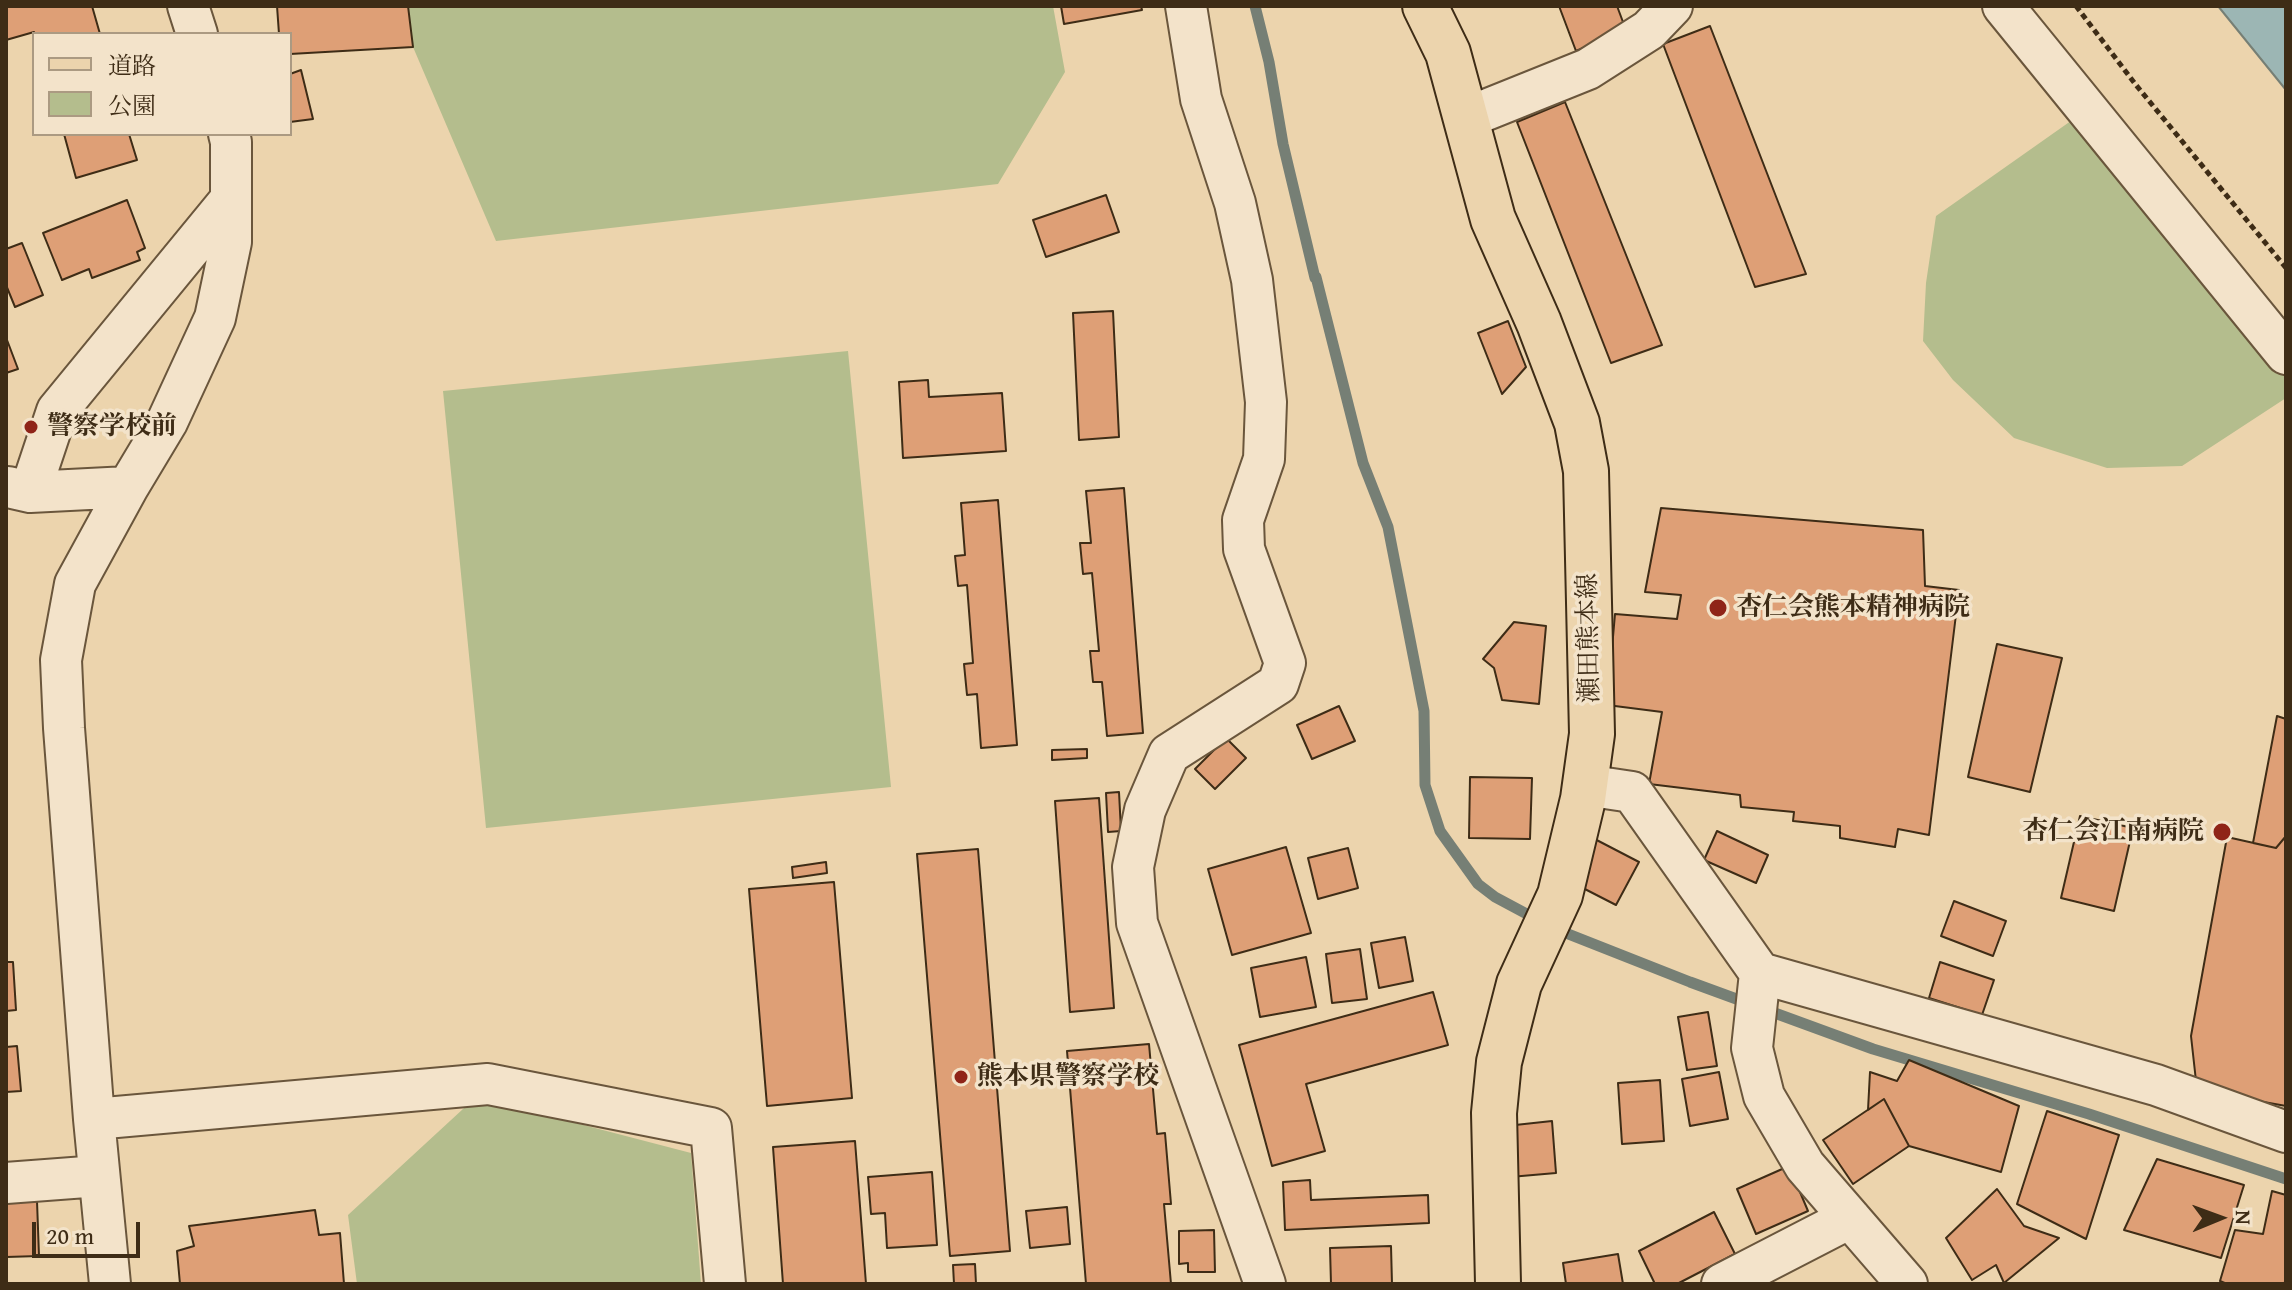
<!DOCTYPE html>
<html>
<head>
<meta charset="utf-8">
<style>
	body { margin:0 }
	#map { position:relative; width:2292px; height:1290px; overflow:hidden; background:#ecd4ad; font-family:"Gentium Book Plus","Noto Serif JP",serif }
	canvas { display:block }
	.frame { position:absolute; inset:0; border:8px solid #3e2c16; pointer-events:none }
	.legend { position:absolute; left:32px; top:32px; width:260px; height:104px; box-sizing:border-box; background:#f3e3ca; border:2px solid #ab9a82; margin:0; padding:10px 14px; list-style:none; font-size:24px; color:#3e2c16 }
	.legend li { display:flex; align-items:center; gap:16px; height:40px }
	.legend b { width:40px; border:2px solid #ab9a82 }
	.north { position:absolute; left:2180px; top:1178px; width:80px; height:80px; -webkit-text-stroke:6px #f3e3ca; paint-order:stroke; rotate:89deg; font-size:22px; font-weight:700; line-height:32px; text-align:center; color:#3e2c16 }
	.north::after { content:''; display:block; margin:auto; width:28px; height:36px; background:#3e2c16; clip-path:polygon(50% 0,100% 100%,50% 72%,0 100%) }
	.scale { position:absolute; left:32px; top:1222px; width:108px; height:36px; box-sizing:border-box; border:4px solid #3e2c16; border-top:0; padding-left:10px; font-size:24px; line-height:28px; white-space:nowrap; color:#3e2c16; -webkit-text-stroke:6px #f3e3ca; paint-order:stroke }
</style>
</head>
<body>
<div id="map">
<canvas width="2292" height="1290"></canvas>
<div class="frame"></div>
<ul class="legend">
<li><b style="height:10px;background:#ecd4ad"></b>道路</li>
<li><b style="height:22px;background:#b4bd8d"></b>公園</li>
</ul>
<div class="north">N</div>
<div class="scale">20 m</div>
</div>
<script>
const g = document.querySelector('canvas').getContext('2d');
g.lineJoin = 'round';
function fillPath(path, color) { g.fillStyle = color; g.fill(path, 'evenodd'); }
function stroke(path, color, width, dash) { g.strokeStyle = color; g.lineWidth = width; g.lineCap = dash ? 'butt' : 'round'; g.setLineDash(dash || []); g.stroke(path); }
function drawText(font, color, halo, rows, align = 'center') {
  g.font = font + ' "Gentium Book Plus","Noto Serif JP",serif'; g.lineWidth = 7; g.setLineDash([]); g.textBaseline = 'middle'; g.strokeStyle = halo; g.fillStyle = color; for (const [text, x, y, turn = 0] of rows) {
    g.save(); g.translate(x, y); g.rotate((+turn || 0) * Math.PI / 180); g.textAlign = isNaN(turn) ? turn : align; if (halo) g.strokeText(text, 0, 0); g.fillText(text, 0, 0); g.restore();
  }
}
fillPath(new Path2D(`
	M408,6h645l12,66 -67,112 -502,57 -83,-194z
	M2085,111l201,256v31l-104,68 -75,2 -93,-30 -61,-58 -30,-39 3,-58 10,-67z
	M848,351l43,436 -405,41 -43,-437z
	M476,1097l215,56 10,131h-344l-9,-69z`), '#b4bd8d');
const water = new Path2D(`
	M2218,6h68v84z`);
fillPath(water, '#9cb6b4');
stroke(water, '#767f75', 2);
stroke(new Path2D(`
	M1255,6l14,56 14,82 32,134 1,-1 47,186 25,64 36,184 1,74 15,46 38,53 17,13 43,23
	M1553,928l137,54 183,67 216,65 197,65`), '#767f75', 11);
const building = new Path2D(`
	M6,6h86l8,28h-65l-1,-2 -28,8z
	M277,6h131l5,41 -123,7v-20h-11z
	M1061,6h80l1,4 -78,14z
	M1559,6h58l9,24 -50,21z
	M1710,26l96,248 -51,13 -92,-243z
	M301,70l12,49 -23,3v-48z
	M1565,102l97,243 -51,18 -94,-241z
	M64,134h65l8,26 -61,18z
	M1106,195l13,37 -73,25 -13,-37z
	M127,200l18,48 -8,4 3,8 -48,18 -3,-9 -27,11 -19,-47z
	M22,243l21,52 -28,12 -9,-22v-36z
	M1113,311l6,126 -40,3 -6,-127z
	M1508,321l18,46 -24,27 -24,-61z
	M7,340l11,29 -12,4v-32z
	M928,380l1,17 73,-4 4,58 -103,7 -4,-76z
	M1124,488l19,245 -36,3 -5,-54h-9l-3,-31h9l-7,-78 -9,1 -3,-31h11l-5,-52z
	M998,500l19,245 -36,3 -4,-54 -10,1 -3,-31 9,-1 -6,-78 -9,1 -3,-30 10,-1 -4,-52z
	M1661,508l262,22 2,56 34,4 -30,245 -31,-6 -3,18 -55,-9v-12l-47,-5 1,-9 -53,-5 -1,-12 -91,-11 13,-72 -55,-7 8,-91 62,5 4,-24 -36,-3z
	M1514,622l32,4 -7,78 -37,-4 -8,-32 -11,-9z
	M1997,644l65,14 -32,134 -62,-15z
	M1339,706l16,35 -43,18 -15,-34z
	M2277,716l9,3v117l-10,12 -23,-5z
	M1226,738l20,20 -31,31 -20,-20z
	M1087,749v9l-35,2v-10z
	M1470,777l62,1 -2,61 -61,-1z
	M1119,792l2,39 -13,1 -2,-39z
	M1099,798l15,210 -44,4 -15,-211z
	M2080,816l53,12 -19,83 -53,-13z
	M1717,831l51,24 -12,28 -52,-23z
	M1587,835l52,27 -23,43 -39,-20z
	M2286,836v270l-89,-16 -6,-54 36,-199 49,11z
	M1286,847l25,86 -79,22 -24,-86z
	M1348,848l10,40 -40,11 -10,-41z
	M978,849l32,402 -60,5 -33,-402z
	M826,862l1,11 -34,5 -1,-11z
	M834,882l18,216 -85,8 -18,-217z
	M1954,901l52,20 -13,35 -52,-20z
	M1405,937l8,44 -34,7 -8,-45z
	M1360,949l7,50 -35,4 -6,-49z
	M1306,957l10,50 -56,10 -9,-49z
	M6,962h7l3,48 -10,1z
	M1940,962l54,18 -12,35 -53,-17z
	M1433,992l15,53 -142,39 19,67 -53,15 -33,-121z
	M1708,1012l9,54 -30,4 -9,-53z
	M1149,1044l8,90 8,-1 6,71h-7l7,80h-85l-19,-233z
	M17,1046l4,45 -15,1v-45z
	M1909,1060l110,46 -18,66 -92,-26 -25,-47 -16,11 2,-38 27,9z
	M1719,1072l9,47 -38,7 -8,-47z
	M1660,1080l4,61 -42,3 -4,-61z
	M1884,1099l25,47 -56,38 -30,-44z
	M2047,1111l72,24 -33,104 -69,-35z
	M1552,1121l4,52 -46,4 -4,-51z
	M855,1141l11,143h-83l-10,-137z
	M2157,1159l87,26 -23,73 -97,-28z
	M1789,1166l19,45 -52,23 -19,-45z
	M932,1172l5,73 -50,3 -2,-35 -14,1 -3,-37z
	M1310,1180l1,20 117,-5 1,28 -144,7 -2,-48z
	M1997,1189l27,37 35,12 -55,45 -8,-18 -24,15 -26,-42z
	M2272,1191l14,4v84l-2,5h-57l-7,-3 15,-51 28,4z
	M37,1201l2,55 -33,1v-54z
	M1067,1207l3,37 -40,4 -4,-37z
	M315,1210l4,25 21,-2 4,51h-164l-3,-33 17,-5 -5,-20z
	M1714,1212l21,42 -58,30h-22l-16,-33z
	M1214,1230l1,42h-27v-9l-9,1v-33z
	M1391,1246l1,38h-61l-1,-36z
	M1618,1254l5,30h-57l-3,-21z
	M975,1264l1,20h-22l-1,-19z`);
fillPath(building, '#de9f76');
stroke(building, '#3e2c16', 2);
const minor = new Path2D(`
	M188,6l9,28
	M1186,6l15,93 34,104 17,77 14,122 -2,57 -21,61 1,29 41,114 -7,21 -109,70 -24,56 -12,57 4,56 128,361
	M2003,6l283,348
	M1466,118l122,-49 61,-39 23,-24
	M8,487l22,5 98,-5
	M30,492l27,-81 174,-212
	M1585,785l47,7 128,181 396,112 130,47
	M1760,973l-8,75 12,48 41,70 102,118
	M94,1119l394,-35 223,44 14,156
	M6,1183l93,-7
	M110,1284l-16,-165 -30,-391 -3,-68 14,-76 53,-97 39,-65 48,-104 16,-76v-100l-2,-8
	M1722,1284l128,-66`);
const major = new Path2D(`
	M1425,6l23,47 45,166 46,104 38,100 9,48 6,263 -9,65 -23,96 -41,89 -20,78 -5,51 4,171`);
stroke(minor, '#6a563c', 44);
stroke(major, '#3e2c16', 48);
stroke(new Path2D(`
	M2076,6l60,79 150,183`), '#3e2c16', 5, [6, 4]);
stroke(minor, '#f3e3ca', 40);
stroke(major, '#ecd4ad', 44);
for (const [x, y, r, color] of [
	[31,427,8,"#8f2418"],
	[1718,608,10,"#8f2418"],
	[2222,832,10,"#8f2418"],
	[961,1077,8,"#8f2418"]
]) { const dot = new Path2D(); dot.arc(x, y, r, 0, 2 * Math.PI); g.fillStyle = color; g.fill(dot); stroke(dot, '#f3e3ca', 3); }
drawText('bold 26px', '#3e2c16', '#f3e3ca', [
	["警察学校前",47,427],
	["杏仁会熊本精神病院",1736,608],
	["杏仁会江南病院",2204,832,"right"],
	["熊本県警察学校",977,1077]
], 'left');
drawText('26px', '#3e2c16', '#f3e3ca', [
	["瀬田熊本線",1590,638,-91]
]);
</script>
</body>
</html>
